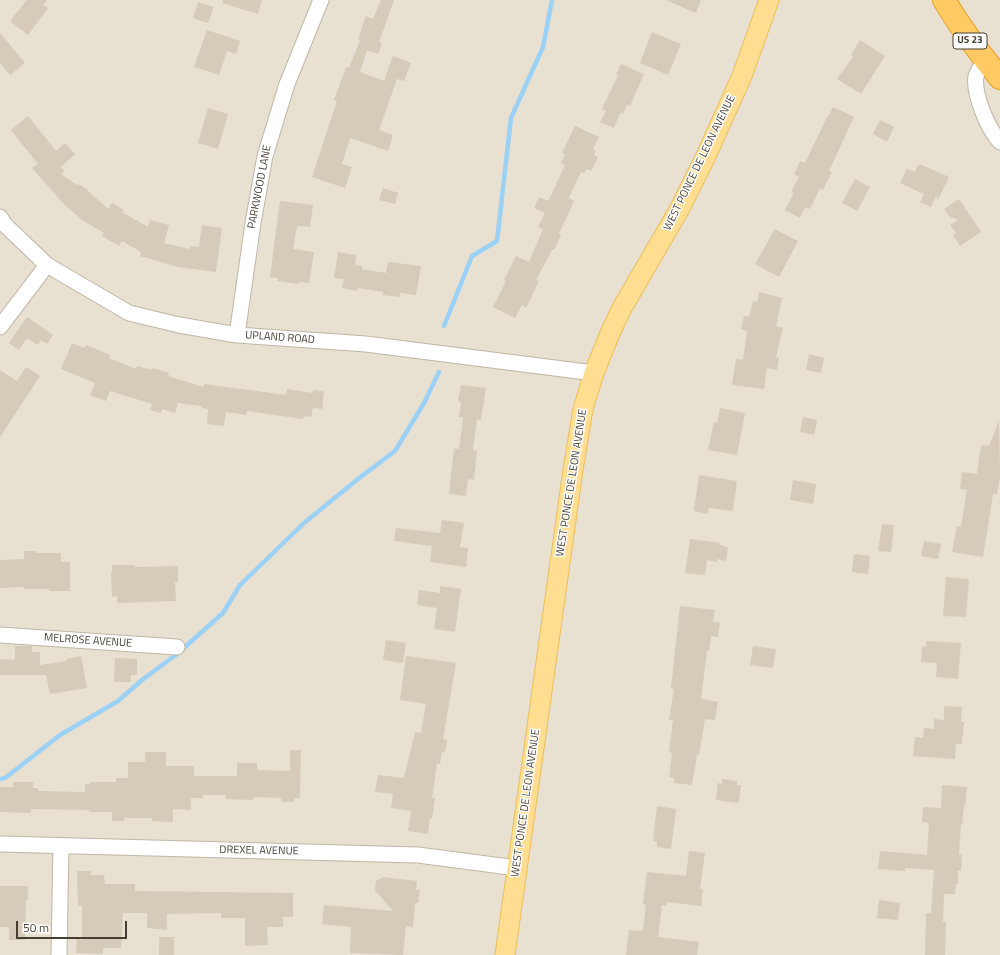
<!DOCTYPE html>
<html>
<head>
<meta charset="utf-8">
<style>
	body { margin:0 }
	#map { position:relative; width:1000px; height:955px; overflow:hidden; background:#f3eee4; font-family:"Titillium Web",sans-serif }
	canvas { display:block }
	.scale { position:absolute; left:16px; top:921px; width:111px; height:18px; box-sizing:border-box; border:2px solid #463e33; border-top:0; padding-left:5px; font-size:12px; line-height:14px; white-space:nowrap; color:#463e33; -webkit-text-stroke:3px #fff; paint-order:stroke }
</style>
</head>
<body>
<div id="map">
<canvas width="1000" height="955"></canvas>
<div class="scale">50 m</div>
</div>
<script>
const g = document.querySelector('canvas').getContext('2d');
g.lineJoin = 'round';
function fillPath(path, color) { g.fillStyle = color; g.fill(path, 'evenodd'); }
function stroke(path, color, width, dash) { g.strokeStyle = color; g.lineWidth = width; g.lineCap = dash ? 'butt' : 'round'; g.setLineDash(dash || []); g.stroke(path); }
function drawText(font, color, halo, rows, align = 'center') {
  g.font = font + ' "Titillium Web",sans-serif'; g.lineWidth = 3; g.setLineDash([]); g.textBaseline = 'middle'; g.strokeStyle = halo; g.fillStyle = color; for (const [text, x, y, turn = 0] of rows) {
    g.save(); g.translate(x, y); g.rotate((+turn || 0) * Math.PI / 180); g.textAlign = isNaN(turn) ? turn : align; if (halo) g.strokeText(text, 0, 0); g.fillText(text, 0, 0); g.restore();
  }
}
fillPath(new Path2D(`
	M0,0h1000v955h-1000z`), '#e8e0d1');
stroke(new Path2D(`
	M444,326l28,-70 25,-15 14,-123 32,-71 9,-47
	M0,779l5,-1 55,-43 58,-34 24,-21 35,-26 46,-41 17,-28 64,-62 54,-44 37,-28 29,-48 15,-31`), '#9bd1f5', 4.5);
fillPath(new Path2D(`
	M27,0h20l-4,5 5,3 -20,27 -18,-14z
	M223,0h39l-4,14 -36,-11z
	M381,0h13l-15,42 3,1 -4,11 -11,-4 -7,22 24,9 9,-25 18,7 -7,18 -7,-2 -18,51 14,5 -5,16 -38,-13 -8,26 10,3 -7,21 -33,-11 25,-76 -3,-1 12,-33 3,1 11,-28 -2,-1 8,-23 7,3z
	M666,0h35l-5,13z
	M198,2l16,5 -6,16 -15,-5z
	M207,30l33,11 -4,13 -9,-3 -8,24 -25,-8z
	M652,32l29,12 -13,31 -28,-12z
	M0,33l25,30 -15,12 -10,-12z
	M860,40l25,16 -24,38 -24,-15 16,-22 -2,-2z
	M621,64l23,10 -14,32 -3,-2 -4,10 -3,-1 -6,15 -14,-6 6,-11 -4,-2 16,-34h-2z
	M833,107l21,10 -25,54 3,1 -9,18 -3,-2 -10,21 -5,-2 -5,11 -15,-8 9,-17 -3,-1 8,-15 -5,-3 6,-13 5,2 22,-46h1z
	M208,108l20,6 -10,35 -20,-6z
	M28,116l28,35 9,-8 10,11 -14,13 3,3 -2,5 15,10 1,-1 10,6v1l20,18 4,-6 12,7 -2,2 26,15 2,-7 19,5 -5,18 26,6v-3l9,1 3,-22 20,3 -6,44 -38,-5 -38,-11 1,-4 -19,-11 -3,5 -17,-10 2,-3 -22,-13 -18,-16 -32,-36 6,-4 -27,-34z
	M880,120l14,7 -7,15 -14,-8z
	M575,126l24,11 -6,12 3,2 -2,4 4,2 -7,14 -4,-2 -3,4 -3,-1 -12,26 5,3 -15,33 2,1 -7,15h-2l-16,30 3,1 -13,27 -4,-3 -7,13 -22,-11 13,-26 -2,-1 12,-24 13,6 14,-33 -5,-2 7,-14 -11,-5 5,-11 9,4 5,-10 12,-26 -4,-2 4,-9 -3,-1z
	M919,164l30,13 -11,23 -2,-4 -5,11 -11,-5 4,-8 -24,-11 7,-14 8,3z
	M855,179l15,8 -13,24 -15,-8z
	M383,188l15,5 -3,11 -16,-4z
	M959,199l22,33 -21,14 -7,-11 3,-2 -6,-8 8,-5 -9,-4 -5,-7z
	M280,201l33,4 -3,22 -13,-1 -4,23 21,3 -5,31 -10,-1v2l-21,-3v-3l-8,-1z
	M775,229l23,12 -19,36 -24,-13z
	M338,252l18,3 -1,10 7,1v3l24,4 2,-11 33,4 -5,29 -16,-2v4l-17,-2v-3l-25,-4 -1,3 -15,-3 2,-9 -10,-1z
	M759,292l23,6 -6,28 7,2 -7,29 3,1 -2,12 -10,-2 -3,21 -32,-4 4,-26 7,1 4,-29 -6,-2 3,-13 5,1 4,-16 4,1z
	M27,317l26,18 -6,9 -7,-4 -2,5 -11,-7 -8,12 -10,-7z
	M72,343l12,5 2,-3 24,10 -1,3 27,11 1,-3 15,4 1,-2 16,5 -1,3 35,11 1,-3 82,11 1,-6 26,4v-3l11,1 -2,18 -9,-1 -2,9 -7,-1 -1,3 -56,-8 -1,4 -20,-3 -2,14 -17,-2 1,-15 -6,-1v-2l-24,-3 -3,10 -13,-4 -1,4 -11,-3 2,-6 -42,-13 -4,10 -16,-6 5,-12 -34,-14z
	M809,354l15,4 -3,15 -15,-3z
	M26,367l14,9 -40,61v-67l17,11z
	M461,385l25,3 -5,32 -4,-1 -4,31 4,1 -3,29 -6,-1 -2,17 -17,-2 5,-46 5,1 4,-32h-4l2,-15 -3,-1z
	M720,408l25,5 -8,42 -29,-5 6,-28 3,1z
	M803,417l14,3 -3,15 -14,-3z
	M999,421l1,55 -3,18h-4l-10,63 -31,-5 5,-26 4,1 6,-37 -7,-1 2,-17 15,2 4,-29 8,1z
	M699,475l38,6 -4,30 -24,-3 -1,6 -14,-3z
	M793,480l23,4 -3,20 -23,-4z
	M442,520l22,3 -4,24 8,1 -2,19 -36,-5 2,-16 -38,-5 2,-13 44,5z
	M882,524l12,1 -3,27 -13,-1z
	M690,539l31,4 -1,2 8,2 -2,14 -9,-2v3l-10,-2 -2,15 -20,-2z
	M924,541l17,3 -3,15 -17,-3z
	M24,551h12v2h25v9h9v29h-21v-2h-25v-2l-24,1v-28l24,-1z
	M854,554l16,2 -2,18 -16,-2z
	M112,565h23v2l43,-1v16h-3l1,19 -59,2v-7l-5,1 -1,-24h1z
	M946,577l23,2 -3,38 -23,-1z
	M440,586l21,3 -6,43 -21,-3 3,-21 -20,-3 2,-15 21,3z
	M680,606l35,4 -2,12h7l-2,15 -7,-1 -2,15h-2l-6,48 17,3 -3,18 -10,-1 -6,36h-2l-5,30 -18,-2v-5l-5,-1 3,-24 -3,-1 4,-32h-4l5,-31 -3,-1z
	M386,640l20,3 -3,20 -20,-3z
	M926,641l35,2 -3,36 -22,-2 1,-14 -16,-1 1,-16 4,1z
	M15,646h17v6h8v13l27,-4 -1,-2 15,-3 6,32 -37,6 -4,-19h-46v-16l15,1z
	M753,646l23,3 -3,19 -23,-3z
	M406,656l50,7 -13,76 4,1 -2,12h-3l-2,12 -3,-1 -5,35h3l-3,21 -2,-1 -2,16 -20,-3 3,-20 -20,-3 2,-14 -18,-2 3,-17 26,3 11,-46 6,1 5,-29 -26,-4z
	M115,658l22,1v16h-6v7h-17z
	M944,706l18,1 -1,15h3l-2,22h-6l-1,15 -42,-3 2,-19 8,1 1,-10 10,1v-10l10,1z
	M290,750h11l-1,48h-6v4h-13v-4l-28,-1v3l-28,-1 1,-4h-23v3h-12v12l-18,-1v13l-21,-1v-3h-28v3h-12v-9h-23v-2l-58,-1v4l-31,-1v-25h13v-5h20v6h5v3l47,1v-8h5v-2h26v-4h12v-16h17v-10h21v14h28v10h43v-13h20v7l33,1z
	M722,779l15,2v4h4l-2,18 -23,-3 2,-17 4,1z
	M942,785l25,2 -2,19h-1l-2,19 -1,-1 -2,30 3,1 -1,16h-3v13h-2l-1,10h-11l-1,28h3l-1,33h-20l1,-42h5l3,-43 -29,-2v3l-27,-2 2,-18 47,4 2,-32 -7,-1 1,-15 18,1z
	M657,806l19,3 -5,40 -14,-2v-5l-4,-1z
	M689,851l16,2 -5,36h3l-2,17 -34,-4v4l-5,-1 -4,32 41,5 -2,13h-71l3,-25 14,1 3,-26 -3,-1 4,-32 39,4z
	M77,871h14v4h13l1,9h30v7l158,2v24h-10v10h-16l1,18 -23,1v-28h-24v-5l-54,1v16l-20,-2v-15h-24l-2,35h-18v6l-27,-1 1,-14 5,1v-34h-4z
	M383,877l34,4 -1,9h4l-2,13h-3l-2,24 -7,-1 -3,29 -53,-2 1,-26 -29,-3 2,-19 69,6 -18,-21 1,-9z
	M0,886h28v14h-2l-1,40h-16v-13h-9z
	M879,900l21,3 -2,17 -21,-2z
	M159,937h15v18h-15z`), '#d6cab8');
const minor = new Path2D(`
	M984,60c-2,5 -6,11 -8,16 -3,18 12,53 24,66
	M0,217l5,8 42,40 82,48 50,12 58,10 129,9 228,29
	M0,327l47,-62
	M237,335l16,-112 12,-67 22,-72 34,-84
	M0,635l177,12
	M0,844l418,11 99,13
	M59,955l2,-109`);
const major = new Path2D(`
	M505,955l68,-485 10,-61 11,-36 17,-42 11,-23 57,-98 26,-52 37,-82 27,-76`);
const highway = new Path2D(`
	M944,0c17,28 35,53 56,78`);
stroke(minor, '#bfb6a6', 17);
stroke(major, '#ecbe59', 21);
stroke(highway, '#e8a029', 24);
stroke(minor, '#fff', 15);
stroke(major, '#ffde91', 19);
stroke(highway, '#ffc963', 22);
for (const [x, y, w] of [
	[970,41,34]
]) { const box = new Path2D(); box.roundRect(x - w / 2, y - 8, w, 16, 3); g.fillStyle = '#fff'; g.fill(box); stroke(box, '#463e33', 1); }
drawText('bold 10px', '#463e33', null, [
	["US 23",970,41]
]);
drawText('11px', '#463e33', '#fff', [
	["WEST PONCE DE LEON AVENUE",700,163,-64],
	["PARKWOOD LANE",260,187,-79],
	["UPLAND ROAD",280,338,4],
	["WEST PONCE DE LEON AVENUE",572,483,-81],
	["MELROSE AVENUE",88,641,4],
	["WEST PONCE DE LEON AVENUE",526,803,-82],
	["DREXEL AVENUE",259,851,1]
]);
</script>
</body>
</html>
